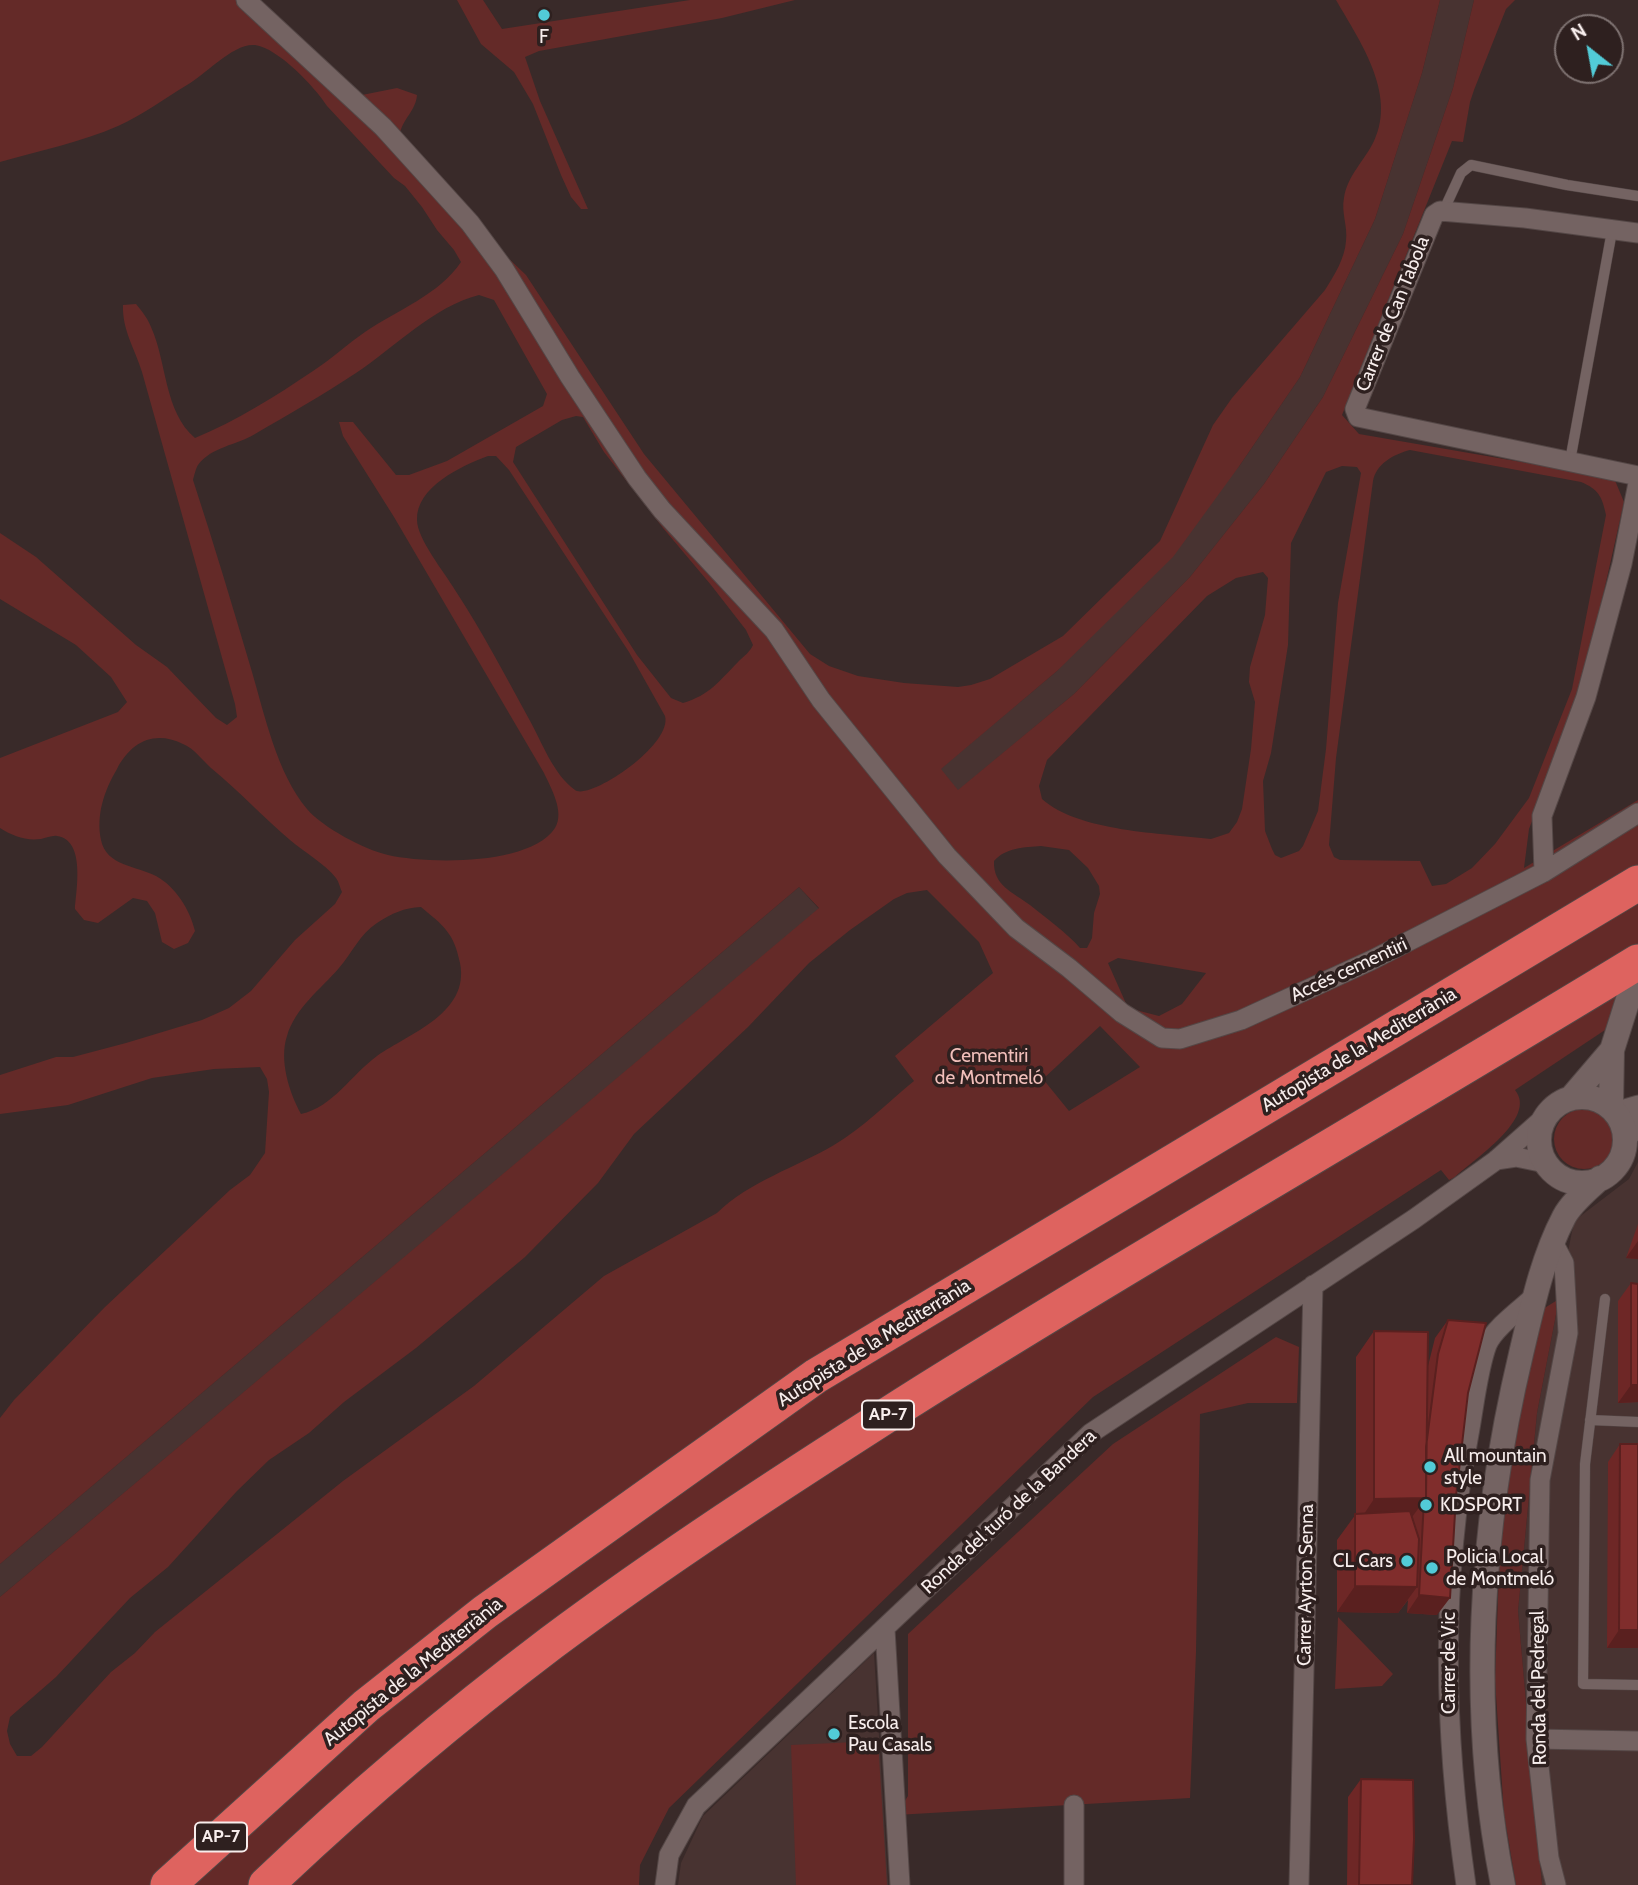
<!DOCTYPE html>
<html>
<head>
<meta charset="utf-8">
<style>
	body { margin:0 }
	#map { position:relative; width:1638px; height:1885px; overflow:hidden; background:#392a29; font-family:Cabin,sans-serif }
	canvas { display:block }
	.north { position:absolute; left:1554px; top:14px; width:70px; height:70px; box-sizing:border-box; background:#2e201f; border:2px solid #7e7271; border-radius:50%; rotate:329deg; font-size:19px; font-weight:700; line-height:28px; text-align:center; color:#f7edec }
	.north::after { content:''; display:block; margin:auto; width:24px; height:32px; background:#52cbd7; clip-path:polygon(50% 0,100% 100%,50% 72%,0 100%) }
</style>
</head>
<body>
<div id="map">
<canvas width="1638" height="1885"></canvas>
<div class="north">N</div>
</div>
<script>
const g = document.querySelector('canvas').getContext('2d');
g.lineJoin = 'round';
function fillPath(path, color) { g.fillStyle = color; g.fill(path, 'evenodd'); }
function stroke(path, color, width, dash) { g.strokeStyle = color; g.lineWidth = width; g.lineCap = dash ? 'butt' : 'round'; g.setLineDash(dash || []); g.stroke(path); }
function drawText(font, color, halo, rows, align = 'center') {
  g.font = font + ' Cabin,sans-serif'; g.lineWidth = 7; g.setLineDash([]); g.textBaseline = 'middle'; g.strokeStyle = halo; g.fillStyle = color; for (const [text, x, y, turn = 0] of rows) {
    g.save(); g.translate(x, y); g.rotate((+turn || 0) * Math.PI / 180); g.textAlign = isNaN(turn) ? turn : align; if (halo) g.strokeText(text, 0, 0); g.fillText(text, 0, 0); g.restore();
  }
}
fillPath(new Path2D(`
	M1440,0h34l-21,88 -50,146 -80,163 -59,87 -74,93 -116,117 -116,97 -18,-22 117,-98 183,-206 60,-88 75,-158 47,-146z
	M799,887l20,22 -819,688v-33z
	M1638,1162v723h-96l-24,-274 19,-198 37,-192 55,-42z
	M874,1653l14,232h-210l3,-22 22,-47z`), '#483331');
fillPath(new Path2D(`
	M0,0h257l105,95 35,-7 20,7c-1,15 -14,24 -17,38l8,11 8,5 86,103 24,23 118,179 166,200 19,12 29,10 46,7 54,4 13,-2 19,-6 73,-43 97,-95 53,-116 19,-27 93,-108c9,-14 20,-32 21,-49 2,-14 -5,-29 -2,-43 3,-22 21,-38 30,-57 23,-48 -15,-101 -38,-141h104l-18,73 -47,146 -75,158 -60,88 -67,92 -116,114 -116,98 17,21 116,-96 116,-117 74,-93 59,-87 80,-163 50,-146 21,-88h41l-9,9 -32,81 -4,12 -7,40 -11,-1 -110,274 17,19 255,44 10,24 -43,191 -52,136 -5,39 114,-68v208l-123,82c23,28 -41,69 -60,87l-6,3 -8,-10 -348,227 -424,411 -29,57 -1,20h-639v-288l819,-689 -20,-21 -799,677v-146l14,-18 91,-93 125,-117 20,-15 15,-22 4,-61 -2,-13 -7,-12 -46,2 -62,9 -84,27 -68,9v-39l56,-18h17l53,-14 76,-23 27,-12 22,-17 44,-51 40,-36 7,-12c-2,-4 -3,-10 -6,-14 -11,-14 -32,-26 -46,-38 -27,-23 -51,-49 -79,-72 -8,-7 -17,-20 -28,-24 -29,-14 -52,-2 -66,25 -13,22 -21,46 -16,71 5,26 36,26 55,36 20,11 34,34 39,55l-7,12 -14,6 -12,-7 -7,-29 -8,-12 -14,-3 -35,25 -14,-3 -9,-11c1,-18 11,-69 -18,-73 -4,-1 -11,2 -16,3 -16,2 -28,-3 -41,-11v-70l118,-46 9,-10 -16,-25 -35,-32 -76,-46v-66l36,24 100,88 31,22 49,51 11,7 10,-8 -2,-13 -93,-332c-7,-23 -20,-42 -19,-67l13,-1c6,7 12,15 15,23 16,35 13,85 44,111 41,-17 81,-42 118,-67 19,-12 34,-27 52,-39 32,-22 74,-37 96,-70l-7,-12 -17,-20 -15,-23 -17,-21 -11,-8 -67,-72c-12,-19 -49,-58 -72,-61 -22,-2 -50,30 -68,40 -23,14 -45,30 -69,41 -36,16 -80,25 -118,36zM479,295l15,5 53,94 -4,12 -96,55 -38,14h-13l-43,-53h-14l4,14 51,81 150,256c7,15 21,39 11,55 -25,38 -128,36 -167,27 -23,-5 -66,-28 -81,-46 -30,-36 -42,-93 -55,-137 -19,-64 -38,-128 -59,-192 1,-4 3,-12 5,-15 13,-18 39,-20 57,-31 34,-20 68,-39 101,-61 38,-25 78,-67 123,-78zM576,416l7,1 21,35 59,76 48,57 35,45 7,15c-3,7 -9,11 -15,17 -19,19 -28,33 -55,41l-12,-5 -34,-43 -124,-193 3,-15 46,-27zM1410,450l171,32c17,7 21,14 25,33l-34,174 -43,109 -34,46 -23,24 -26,16 -14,2 -12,-25 -80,-1 -6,-3 -5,-12 7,-87 37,-277c3,-17 21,-27 37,-31zM488,456h8l13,14 120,182 36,64c8,29 -76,85 -90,74 -22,-16 -33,-48 -46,-71 -24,-44 -47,-88 -74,-129 -10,-17 -38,-51 -38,-70 -1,-33 44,-54 71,-64zM1342,466l15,1 4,6 -23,130 -12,146 -8,62 -15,35 -4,5 -18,7 -6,-3 -3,-6 -7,-18 -2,-50 8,-28 17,-108 3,-102 35,-71zM1263,572l5,6 -3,37 -15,52 -1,15 6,20 -4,47 -9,60 -5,13 -8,11 -18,6c-49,-6 -132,-7 -169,-40l-3,-13 8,-26 160,-164 29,-18zM1041,846l28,4 19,18 11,18 1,8 -6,19 -2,25 -5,10h-7c-13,-15 -35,-31 -50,-43 -17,-13 -37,-19 -36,-44 11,-13 31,-14 47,-15zM927,890l52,52 14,31 -98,83 19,25c-27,22 -50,46 -80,64 -39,23 -84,36 -117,68l-113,63 -130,110 -131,95 -188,151 -20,21 -24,19 -69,75 -11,9h-14l-7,-12 -3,-13 3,-14 46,-40 74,-79 38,-31 69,-76 32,-31 40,-27 35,-31 72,-54 109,-91 73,-74 36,-49 114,-107 61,-64 41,-33 44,-31 13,-6zM421,907c23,19 33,26 39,56 10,50 -50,70 -83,93 -26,19 -44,51 -76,58 -12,-22 -22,-54 -14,-78 8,-28 34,-47 52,-68 13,-15 21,-34 38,-45 15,-10 27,-15 44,-16zM1118,958l88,15 -24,31 -23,12 -31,-8 -20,-45zM1100,1026l40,41 -71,44 -26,-32z
	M457,0h26l19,29 188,-29h105l-73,18 -183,33 -14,6 15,44 48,108h-7l-10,-12 -10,-22 -28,-71 -19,-32 -33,-28z
	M1554 1139a30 30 0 1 1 60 0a30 30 0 1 1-60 0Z
	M1559,1299l-22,114 -19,198 24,274h-26l-12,-71 -9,-134 8,-219 32,-147z
	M1276,1337l23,10 -2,56h-49l-48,11 -4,238 -6,146 -294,17 12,-19v-162l205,-190z
	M1338,1617l55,57 -11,12 -47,3z
	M878,1741l9,144h-91l-5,-140z`), '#642a28');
const service = new Path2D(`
	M1443,212l18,-39 10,-8 96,20 71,11
	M1570,461l42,-230
	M1605,1299l-20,165 -2,220 55,1
	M1590,1420l48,2`);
const minor = new Path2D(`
	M246,0l137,127 87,96 34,46 66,108 67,101 25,32 112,120 47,70 126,156 69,72 53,40 53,45 40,25 18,1 61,-19 131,-60 172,-88 94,-59
	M1638,233l-113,-15 -85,-7 -6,4 -79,194 3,8 280,59
	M1544,872l-2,-56 44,-119 36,-133 16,-81
	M1614,1112l24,-7
	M1625,1142l13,-18
	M1496,1160l20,-3 29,6
	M1553,1242l11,21 4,70 -28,147 -4,259 13,119 7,27
	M885,1629l15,256
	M1536,1739l102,2
	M1074,1805v80
	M665,1885l4,-30 27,-49 395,-373 323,-214 81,-58 51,-45
	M1299,1885l14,-600
	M1466,1885c-22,-152 -26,-300 3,-451 5,-27 9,-65 18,-89 7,-17 35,-37 49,-50`);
const tertiary = new Path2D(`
	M1539 1140a43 43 0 1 1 86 0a43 43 0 1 1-86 0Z
	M1571,1098l41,-48
	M1611,1108l1,-58 26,-82
	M1503,1885c-35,-175 -23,-359 18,-531 11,-46 21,-95 43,-137 8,-15 24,-27 36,-39`);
const motorway = new Path2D(`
	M168,1885l198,-179 119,-94 331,-236 822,-493
	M266,1885c90,-86 186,-167 285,-242 114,-85 233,-162 352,-238 242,-152 491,-294 735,-443`);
stroke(service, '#544746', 11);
stroke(minor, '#544746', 21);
stroke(tertiary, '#544746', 26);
stroke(motorway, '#544746', 37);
stroke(service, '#746362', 10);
stroke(minor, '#746362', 19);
stroke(tertiary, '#746362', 24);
stroke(motorway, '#de635f', 35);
fillPath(new Path2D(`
	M1638,1224v35l-12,-1z
	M1631,1283l7,1v118l-20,1v-102z
	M1448,1320l20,73 -31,222 -30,-2 1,-13 -10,13 -61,-1v-72l19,-26v-157l18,-26 54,35 7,-28z
	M1620,1444l18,204h-31l1,-186z
	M1361,1779l51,106h-65l1,-88z`), '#6e2726');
fillPath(new Path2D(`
	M1638,1241v18l-12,-1z
	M1631,1385h7v17l-20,1z
	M1426,1498l-19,26 -51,2 18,-27z
	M1355,1586l62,1 -19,26 -61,-1z
	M1419,1595l31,3 -13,17 -30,-2z
	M1619,1630h19v18h-31z`), '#5a201f');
const building = new Path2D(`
	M1631,1283l7,1v101h-7z
	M1448,1320l38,3 -18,70 -12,103 -6,102 -31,-3 5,-95 2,-2v-51l12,-93z
	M1374,1331l54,1 -2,166 -52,1z
	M1620,1444h18v186h-19z
	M1410,1511l9,28 -2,48 -62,-1v-72z
	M1361,1779l52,1 1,59 -2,46h-53z`);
fillPath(building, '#802d2c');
stroke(building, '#5a201f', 2);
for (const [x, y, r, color] of [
	[544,15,7,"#52cbd7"],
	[1430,1467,7,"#52cbd7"],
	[1426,1505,7,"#52cbd7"],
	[1407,1561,7,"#52cbd7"],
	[1432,1568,7,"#52cbd7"],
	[834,1734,7,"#52cbd7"]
]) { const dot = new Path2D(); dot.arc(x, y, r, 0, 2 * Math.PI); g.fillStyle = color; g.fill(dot); stroke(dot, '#2e201f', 2.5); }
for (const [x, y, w] of [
	[888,1415,52],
	[221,1837,52]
]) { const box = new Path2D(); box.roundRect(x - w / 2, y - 14.5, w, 29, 5); g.fillStyle = '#2e201f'; g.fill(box); stroke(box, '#f7edec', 2); }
drawText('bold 18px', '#f7edec', null, [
	["AP-7",888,1415],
	["AP-7",221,1837]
]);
drawText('19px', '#f7edec', '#2e201f', [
	["F",544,37,"center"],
	["All mountain",1444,1456],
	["style",1444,1478],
	["KDSPORT",1440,1505],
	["Policia Local",1446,1557],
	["de Montmeló",1446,1579],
	["CL Cars",1393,1561,"right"],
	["Escola",848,1723],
	["Pau Casals",848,1745]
], 'left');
drawText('19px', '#f7edec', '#2e201f', [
	["Carrer de Can Tabola",1393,314,-68],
	["Accés cementiri",1349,970,-25],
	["Autopista de la Mediterrània",1359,1050,-31],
	["Autopista de la Mediterrània",874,1343,-32],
	["Ronda del turó de la Bandera",1009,1512,-43],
	["Carrer Ayrton Senna",1306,1585,-89],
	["Carrer de Vic",1449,1663,-90],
	["Autopista de la Mediterrània",413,1672,-39],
	["Ronda del Pedregal",1539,1688,-91]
]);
drawText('19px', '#f1bfba', '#2e201f', [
	["Cementiri",989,1056],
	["de Montmeló",989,1078]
]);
</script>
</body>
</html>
